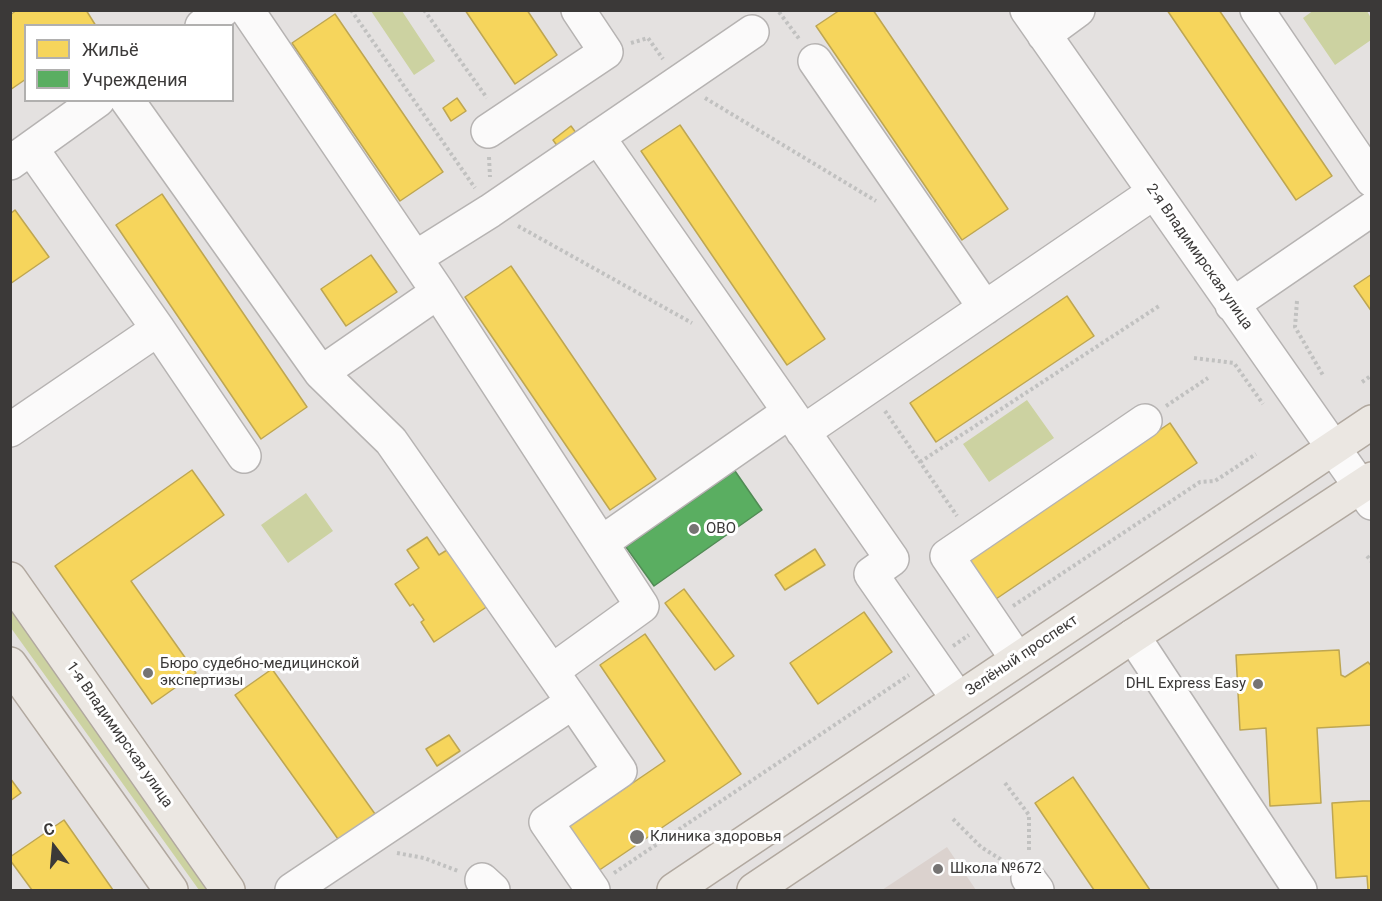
<!DOCTYPE html>
<html>
<head>
<meta charset="utf-8">
<style>
	body { margin:0 }
	#map { position:relative; width:1382px; height:901px; overflow:hidden; background:#e4e1e0; font-family:Roboto,sans-serif }
	canvas { display:block }
	.frame { position:absolute; inset:0; border:12px solid #3b3938; pointer-events:none }
	.legend { position:absolute; left:24px; top:24px; width:210px; height:78px; box-sizing:border-box; background:#fff; border:2px solid #b1b0af; margin:0; padding:8px 10px; list-style:none; font-size:18px; color:#3b3938 }
	.legend li { display:flex; align-items:center; gap:12px; height:30px }
	.legend b { width:30px; border:2px solid #b1b0af }
	.north { position:absolute; left:24px; top:817px; width:60px; height:60px; -webkit-text-stroke:4px #fff; paint-order:stroke; rotate:344deg; font-size:16px; font-weight:700; line-height:24px; text-align:center; color:#3b3938 }
	.north::after { content:''; display:block; margin:auto; width:21px; height:27px; background:#3b3938; clip-path:polygon(50% 0,100% 100%,50% 72%,0 100%) }
</style>
</head>
<body>
<div id="map">
<canvas width="1382" height="901"></canvas>
<div class="frame"></div>
<ul class="legend">
<li><b style="height:16px;background:#f6d55c"></b>Жильё</li>
<li><b style="height:16px;background:#5aae61"></b>Учреждения</li>
</ul>
<div class="north">С</div>
</div>
<script>
const g = document.querySelector('canvas').getContext('2d');
g.lineJoin = 'round';
function fillPath(path, color) { g.fillStyle = color; g.fill(path, 'evenodd'); }
function stroke(path, color, width, dash) { g.strokeStyle = color; g.lineWidth = width; g.lineCap = dash ? 'butt' : 'round'; g.setLineDash(dash || []); g.stroke(path); }
function drawText(font, color, halo, rows, align = 'center') {
  g.font = font + ' Roboto,sans-serif'; g.lineWidth = 6; g.setLineDash([]); g.textBaseline = 'middle'; g.strokeStyle = halo; g.fillStyle = color; for (const [text, x, y, turn = 0] of rows) {
    g.save(); g.translate(x, y); g.rotate((+turn || 0) * Math.PI / 180); g.textAlign = isNaN(turn) ? turn : align; if (halo) g.strokeText(text, 0, 0); g.fillText(text, 0, 0); g.restore();
  }
}
fillPath(new Path2D(`
	M947,847l29,43h-94z`), '#dbd2ce');
fillPath(new Path2D(`
	M1314,10l53,1 4,7v22l-36,25 -32,-47z
	M371,11h31l33,50 -21,14z
	M1027,400l27,38 -65,44 -26,-38z
	M306,493l27,38 -45,32 -27,-38z
	M10,607l204,283h-15l-188,-262z`), '#ccd2a1');
const homes = new Path2D(`
	M17,10h69l10,16h-70v53l-16,11v-75z
	M465,10h62l30,45 -42,29z
	M840,10h33l135,199 -46,31 -146,-214z
	M1167,10h52l113,166 -36,24z
	M335,14l108,158 -43,29 -108,-158z
	M457,98l9,13 -15,10 -8,-13z
	M680,125l145,214 -38,26 -146,-214z
	M571,126l11,15 -19,13 -10,-14z
	M162,194l145,213 -46,32 -145,-214z
	M15,210l34,47 -39,27v-70z
	M371,255l26,37 -51,34 -25,-37z
	M511,266l145,213 -46,31 -145,-213z
	M1372,274v38l-18,-26z
	M1067,296l27,40 -158,106 -26,-39z
	M1170,423l27,40 -204,138 -26,-40z
	M192,470l32,45 -93,66 65,92 -44,31 -97,-138z
	M427,537l12,18 16,-10 39,57 -60,40 -13,-20 3,-2 -11,-16 -3,2 -15,-22 24,-16 -12,-18z
	M815,549l10,16 -40,25 -10,-15z
	M684,589l50,67 -19,14 -50,-67z
	M864,612l28,40 -74,52 -28,-41z
	M645,634l96,140 -143,97 -30,-44 97,-66 -65,-96z
	M1339,650l2,25 4,2 23,-15 4,5v58l-55,3 4,75 -51,3 -4,-78 -26,2 -4,-75z
	M272,669l108,152 -37,25 -108,-151z
	M449,735l11,16 -23,15 -11,-17z
	M1073,777l77,113h-56l-32,-47 -27,-40z
	M10,778l11,15 -11,8z
	M1363,801h9v89h-4l-1,-14 -31,2 -4,-75z
	M64,820l49,70h-81l-22,-30v-3z`);
fillPath(homes, '#f6d55c');
stroke(homes, '#bea651', 1.5);
const public = new Path2D(`
	M735,471l27,39 -108,76 -28,-39z`);
fillPath(public, '#5aae61');
stroke(public, '#518b55', 1.5);
const minor = new Path2D(`
	M247,10l168,248
	M1027,10l345,493
	M1257,10l115,170
	M202,26l21,-16
	M1044,35l34,-25
	M815,61l170,247
	M127,100l194,273
	M488,131l118,-79 -28,-42
	M598,137l294,422 -21,15 87,125
	M31,148l67,-48
	M10,163l21,-15 127,181
	M438,292l204,314 -90,65
	M1232,305l140,-96
	M10,430l148,-101 86,127
	M803,432l350,-239
	M601,543l188,-131
	M1133,636l167,254
	M1017,659l-70,-103 198,-135
	M573,702l47,69 -74,51 47,68
	M1028,878l9,12
	M482,880l11,10
	M292,890l281,-188 -182,-261 -70,-68 117,-81 -23,-34 75,-47 262,-179`);
const major = new Path2D(`
	M10,579l218,311
	M10,664l161,226
	M674,890l698,-468
	M754,890l379,-254 239,-157`);
stroke(minor, '#b6b3b2', 36);
stroke(major, '#b1a89f', 36);
stroke(new Path2D(`
	M351,10l124,178
	M424,10l63,88
	M779,12l21,28
	M631,43l17,-5 15,21
	M705,98l171,103
	M489,157l1,20
	M518,226l174,97
	M1297,301l-2,26 29,50
	M1194,358l40,5 29,41
	M1362,382l10,-7
	M1166,406l42,-28
	M885,411l72,105
	M920,462l239,-156
	M1367,556l5,6
	M1013,606l187,-124 15,-1 41,-27
	M953,646l16,-11
	M1005,783l24,32v38
	M953,819l28,28 24,15
	M397,853l27,5 34,13
	M614,873l295,-198`), '#c1c1c0', 4, [3, 3]);
stroke(minor, '#fbfafa', 33);
stroke(major, '#ebe7e2', 33);
for (const [x, y, r, color] of [
	[694,529,6,"#767473"],
	[148,673,6,"#767473"],
	[1258,684,6,"#767473"],
	[637,837,8,"#767473"],
	[938,869,6,"#767473"]
]) { const dot = new Path2D(); dot.arc(x, y, r, 0, 2 * Math.PI); g.fillStyle = color; g.fill(dot); stroke(dot, '#fff', 2); }
drawText('15px', '#3b3938', '#fff', [
	["2-я Владимирская улица",1199,257,55],
	["Зелёный проспект",1022,656,-34],
	["1-я Владимирская улица",119,735,55]
]);
drawText('15px', '#3b3938', '#fff', [
	["ОВО",706,529],
	["Бюро судебно-медицинской",160,664],
	["экспертизы",160,681],
	["DHL Express Easy",1246,684,"right"],
	["Клиника здоровья",650,837],
	["Школа №672",950,869]
], 'left');
</script>
</body>
</html>
